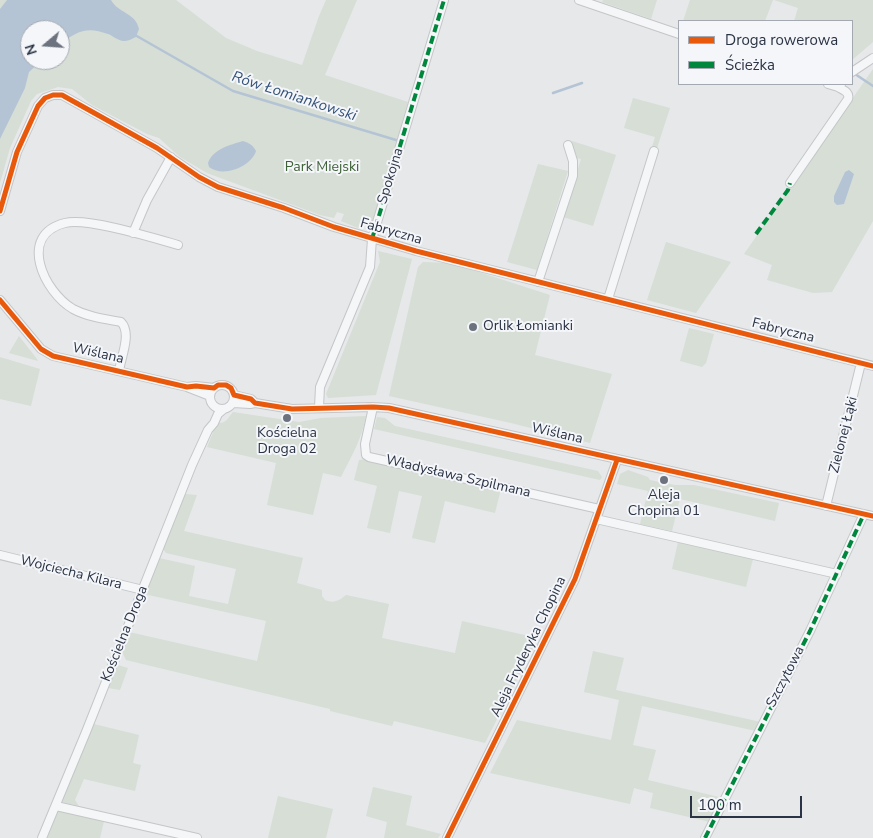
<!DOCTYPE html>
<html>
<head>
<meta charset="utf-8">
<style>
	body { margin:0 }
	#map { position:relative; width:873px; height:838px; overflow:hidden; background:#e6e8ea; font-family:"Nunito Sans",sans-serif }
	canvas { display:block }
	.legend { position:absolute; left:678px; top:20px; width:175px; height:65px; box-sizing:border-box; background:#f4f6f9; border:1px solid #a4a8b1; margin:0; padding:6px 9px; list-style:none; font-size:15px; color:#2b3445 }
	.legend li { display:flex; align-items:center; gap:10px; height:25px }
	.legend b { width:25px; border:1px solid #a4a8b1 }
	.north { position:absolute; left:20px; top:20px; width:50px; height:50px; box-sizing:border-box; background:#f4f6f9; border:1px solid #a4a8b1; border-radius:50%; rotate:252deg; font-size:14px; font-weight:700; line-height:20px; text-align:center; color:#2b3445 }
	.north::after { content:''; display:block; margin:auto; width:18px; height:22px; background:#6c737f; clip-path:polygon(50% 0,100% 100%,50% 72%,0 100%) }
	.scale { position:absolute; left:690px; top:796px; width:112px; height:22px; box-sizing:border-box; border:2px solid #2b3445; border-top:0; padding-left:6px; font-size:15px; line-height:18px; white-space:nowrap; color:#2b3445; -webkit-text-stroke:4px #f4f6f9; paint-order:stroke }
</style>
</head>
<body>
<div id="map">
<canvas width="873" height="838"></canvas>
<ul class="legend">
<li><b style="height:6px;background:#e8590c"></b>Droga rowerowa</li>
<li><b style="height:6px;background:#00873e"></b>Ścieżka</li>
</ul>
<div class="north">N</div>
<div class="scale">100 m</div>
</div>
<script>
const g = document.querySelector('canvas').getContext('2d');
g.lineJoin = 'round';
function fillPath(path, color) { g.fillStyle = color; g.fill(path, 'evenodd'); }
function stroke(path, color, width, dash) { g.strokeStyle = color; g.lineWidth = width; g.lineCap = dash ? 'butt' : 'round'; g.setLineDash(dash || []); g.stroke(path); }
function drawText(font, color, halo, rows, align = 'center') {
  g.font = font + ' "Nunito Sans",sans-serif'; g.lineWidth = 4; g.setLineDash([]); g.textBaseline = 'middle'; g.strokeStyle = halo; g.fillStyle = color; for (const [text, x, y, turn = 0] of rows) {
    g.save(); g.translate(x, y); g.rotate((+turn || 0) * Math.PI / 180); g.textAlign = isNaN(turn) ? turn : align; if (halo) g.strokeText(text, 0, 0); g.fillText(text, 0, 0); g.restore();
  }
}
fillPath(new Path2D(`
	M0,0h176l50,38 31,13 45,14 17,-49 7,-16h31l-32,75 83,27 -36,122 -9,-4 -2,7 -3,1 -17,-7 3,-7 -7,-2 -3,6 -14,-3 -113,-42 -27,-16 -21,-19 -12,-4 -55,-29 -20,-16 -14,-2 -21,7 -6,7 -21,47 -10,35zM30,30h30v30h-30z
	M603,0h54l-6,19 -49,-17z
	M690,0h83l-8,21h-82z
	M774,0h99v42l-21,18v-39h-58l4,-13z
	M873,69v152l-41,71 -19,1 -46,-13 5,-15 -28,-11z
	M633,98l37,10 -13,40 -5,-1 3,-10 -31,-9z
	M572,141l44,14 -23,71 -30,-9 18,-58 -5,-1z
	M538,164l30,7 -31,99 -30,-8z
	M666,242l65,20 -35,51 -49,-13z
	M378,251l34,8 -36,136 -48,3 -2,-4 54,-132z
	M423,262l28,1 99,32 -15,60 77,19 -22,69 -79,-20 -122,-27 29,-129z
	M689,328l25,6 -8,29 -4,4 -22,-6z
	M19,336l18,23 1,2 -29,-8z
	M0,357l40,12 -9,37 -31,-7z
	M233,412l66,10 22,-4 45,-2c-5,25 -14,39 -25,61l-18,-4 -10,42 -46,-10 9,-42 -69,-16 10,-24c9,1 11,-5 16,-11z
	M377,417l8,1 10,8 203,45 4,6 -2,3 -226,-51z
	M367,459l134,30 -6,24 -50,-12 -10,42 -23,-5 10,-42 -23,-5 -9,42 -23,-5 10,-42 -23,-6 5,-20z
	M628,470l20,7 2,3 25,5h19l85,18 -4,18 -95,-22 -8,32 -32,-7 8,-33 -31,-7 3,-10z
	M186,494l11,1 -13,36 119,27 -6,25 25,7v6l3,4c9,4 15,0 21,-5l43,9 -7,34 73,15 7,-32 76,17 -53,105 -91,-22 -2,5 -62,-15v-2l-204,-49 -4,-8 7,-20 128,29 9,-40 -122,-27 15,-36 36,8 -6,30 39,8 8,-35 -70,-16 -3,-4 21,-54z
	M678,542l75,17 -7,28 -74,-18z
	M593,651l31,7 -8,32 145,32 -5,9 -114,-25 -9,39 23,5 -8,30 75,18 -13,24 -60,-14 3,-15 -19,-5 -4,16 -140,-31 27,-53 94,20 8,-40 -35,-8z
	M118,665l10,3 -8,22 -12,-2z
	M94,724l45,11 -6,28 8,2 -6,26 -51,-12 -9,21 4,6 -18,-4z
	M373,787l39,9 -6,29 35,9 -3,4h-54l3,-16 -21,-6z
	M278,796l55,13 -7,29h-58z
	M58,811l46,10 -4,17h-53z`), '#d6ded6');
fillPath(new Path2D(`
	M7,0h104c7,13 25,13 28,29l-3,8c-3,1 -7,4 -11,4 -6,1 -13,-6 -17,-7 -21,-8 -31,-3 -48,10v-14h-30v30h12l-13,12 -4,16 -25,51v-130z
	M243,141c6,2 10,4 13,10 -5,16 -33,27 -47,16l-1,-4c5,-14 22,-18 35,-22z
	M849,170l5,4 -10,30 -7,1 -3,-3v-6l11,-24z`), '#b4c4d5');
stroke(new Path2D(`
	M135,35l98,56 163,49
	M855,74l18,12
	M553,93l29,-10`), '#b4c4d5', 2.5);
const minor = new Path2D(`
	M579,0l100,34
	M852,72l21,-14
	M828,84l10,3 3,-3
	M790,183l58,-84c2,-7 -5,-9 -10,-12
	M0,211l17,-59 21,-46 7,-8 8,-3h9l95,53 42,29 19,10 66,21 50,19 82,24 457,115
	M133,233l14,-33 24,-43
	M538,282l35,-106v-15l-5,-16
	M608,299l46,-148
	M0,300l41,49 12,7 134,31 23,9
	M119,371c2,-14 13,-38 2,-49 -16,-3 -33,-5 -48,-13 -29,-17 -56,-74 -8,-86 22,-6 89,15 113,22
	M210 397a12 12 0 1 1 24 0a12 12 0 1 1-24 0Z
	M187,387l9,-1 18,2
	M234,395l17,4 4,4
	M233,403l17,1 5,-1 37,6 81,-2 16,1 484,108
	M319,407l1,-20 50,-120 2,-28 72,-239
	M373,407l-8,37 1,11 3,2 230,52
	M826,506l35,-143
	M596,519l241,55
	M0,555l143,35
	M56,806l141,32
	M42,838l44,-106 106,-267 16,-35 6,-7 4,-9 6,-5
	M447,838l128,-259 42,-119
	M705,838l105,-207 54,-117`);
stroke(minor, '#c4c6c8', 10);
stroke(minor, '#f5f6f7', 8);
stroke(new Path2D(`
	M756,234l32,-44 2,-7
	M372,239l72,-239
	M705,838l105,-207 54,-117`), '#00873e', 4, [8, 4]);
stroke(new Path2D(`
	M0,211l17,-59 21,-46 7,-8 8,-3h9l95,53 42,29 19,10 66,21 50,19 82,24 457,115
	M0,300l41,49 12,7 134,31 9,-1 18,2 4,-3h8l5,3 3,7 17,4 4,4 37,6 81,-2 16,1 484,108
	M447,838l128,-259 42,-119`), '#e8590c', 5);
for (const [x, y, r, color] of [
	[473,327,5,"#6c737f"],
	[287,418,5,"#6c737f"],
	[664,480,5,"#6c737f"]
]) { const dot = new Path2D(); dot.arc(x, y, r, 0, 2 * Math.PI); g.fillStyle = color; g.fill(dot); stroke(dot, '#f4f6f9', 2); }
drawText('14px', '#3f6138', '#f4f6f9', [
	["Park Miejski",322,168]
]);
drawText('14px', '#2b3445', '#f4f6f9', [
	["Spokojna",391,176,-73],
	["Fabryczna",391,232,16],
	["Fabryczna",783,331,14],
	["Wiślana",98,354,13],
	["Wiślana",557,434,13],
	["Zielonej Łąki",844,435,-76],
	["Władysława Szpilmana",458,477,13],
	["Wojciecha Kilara",71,573,14],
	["Kościelna Droga",125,634,-68],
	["Aleja Fryderyka Chopina",529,647,-64],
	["Szczytowa",786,677,-63]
]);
drawText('14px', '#2b3445', '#f4f6f9', [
	["Orlik Łomianki",483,327,"left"],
	["Kościelna",287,434],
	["Droga 02",287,450],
	["Aleja",664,496],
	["Chopina 01",664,512]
]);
drawText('italic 15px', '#34527a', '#f4f6f9', [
	["Rów Łomiankowski",294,97,18]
]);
</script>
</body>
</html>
